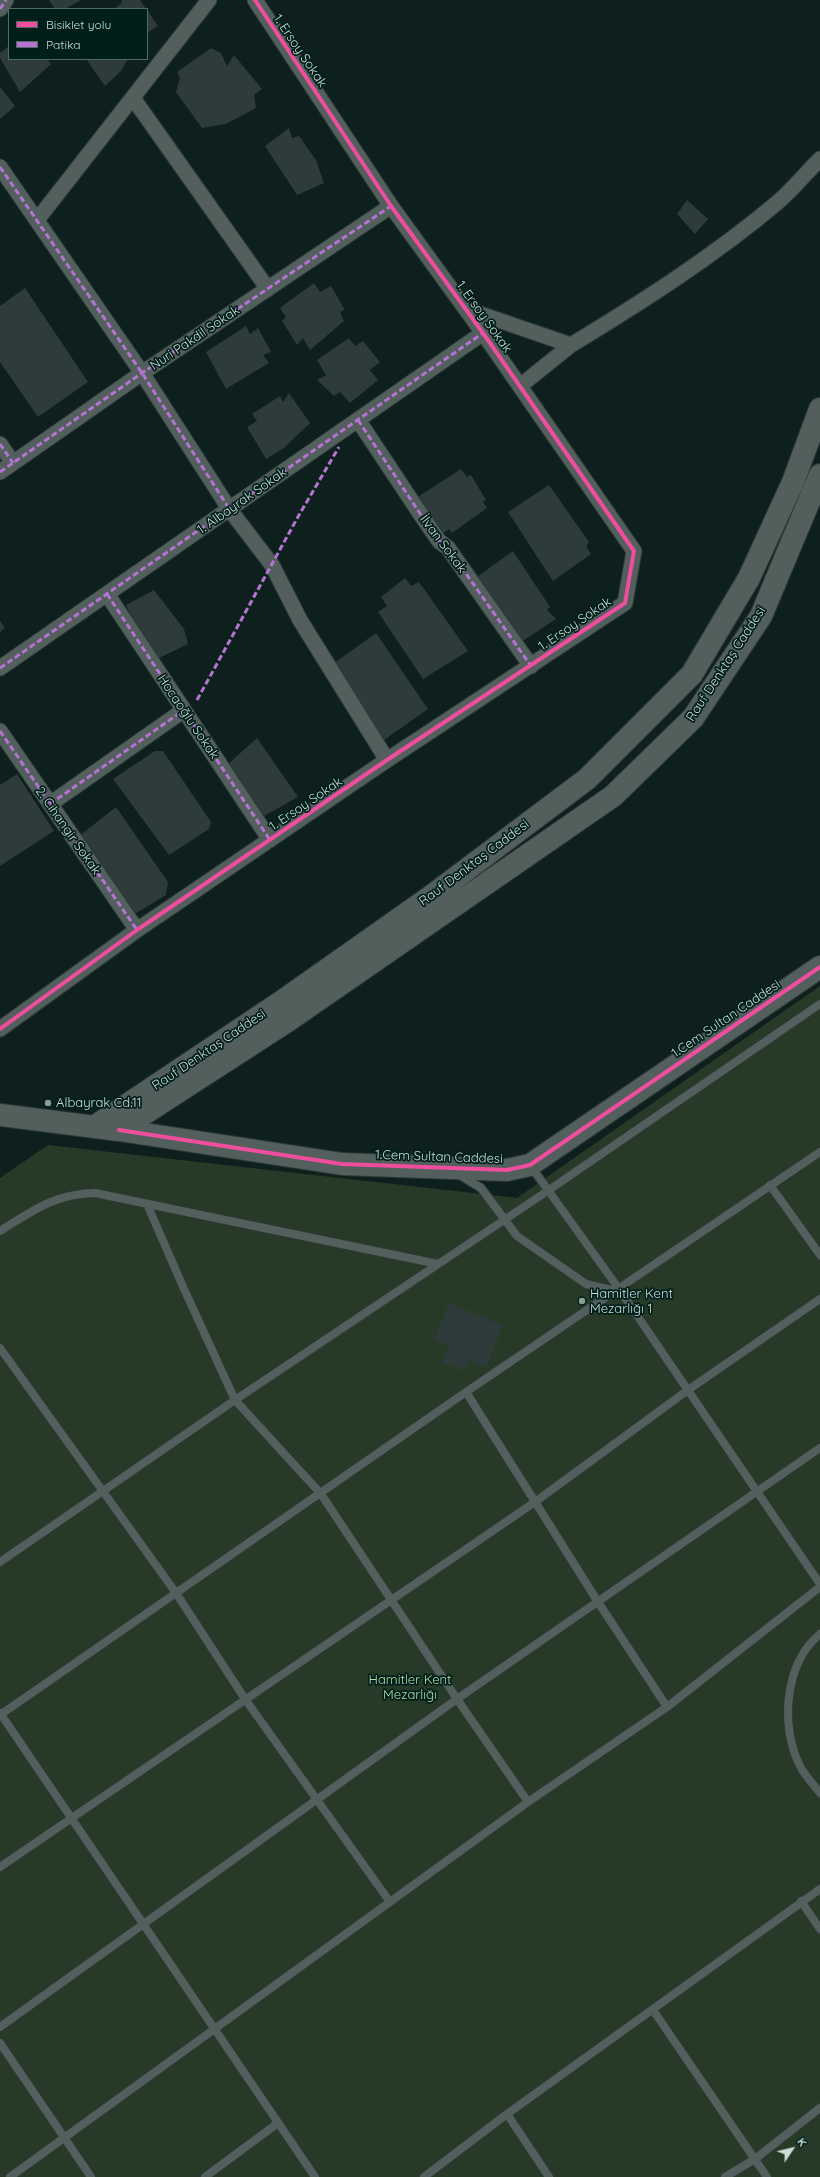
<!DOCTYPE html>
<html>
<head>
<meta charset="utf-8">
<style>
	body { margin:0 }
	#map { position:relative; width:820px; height:2177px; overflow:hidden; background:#0e201d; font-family:Quicksand,sans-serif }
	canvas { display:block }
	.legend { position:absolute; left:8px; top:8px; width:140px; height:52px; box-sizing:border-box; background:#001e1a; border:1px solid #526b67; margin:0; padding:5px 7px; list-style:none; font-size:12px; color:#cddfdb }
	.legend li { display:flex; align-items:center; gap:8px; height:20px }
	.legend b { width:20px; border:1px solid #526b67 }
	.north { position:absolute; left:772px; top:2129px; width:40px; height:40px; -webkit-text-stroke:3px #001e1a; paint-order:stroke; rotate:55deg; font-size:11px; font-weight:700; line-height:16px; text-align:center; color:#cddfdb }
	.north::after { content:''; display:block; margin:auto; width:14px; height:18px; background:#cddfdb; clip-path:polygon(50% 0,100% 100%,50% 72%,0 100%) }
</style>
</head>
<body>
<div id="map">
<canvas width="820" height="2177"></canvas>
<ul class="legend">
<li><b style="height:5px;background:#ef4d9e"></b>Bisiklet yolu</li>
<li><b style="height:5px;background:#b673d3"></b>Patika</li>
</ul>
<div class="north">K</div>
</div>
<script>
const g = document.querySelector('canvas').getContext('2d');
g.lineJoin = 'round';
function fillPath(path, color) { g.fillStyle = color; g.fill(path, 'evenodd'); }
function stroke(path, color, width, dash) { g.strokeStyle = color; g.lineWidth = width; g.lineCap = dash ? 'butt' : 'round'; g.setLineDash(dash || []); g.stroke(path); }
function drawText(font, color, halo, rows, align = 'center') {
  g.font = font + ' Quicksand,sans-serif'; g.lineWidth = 3.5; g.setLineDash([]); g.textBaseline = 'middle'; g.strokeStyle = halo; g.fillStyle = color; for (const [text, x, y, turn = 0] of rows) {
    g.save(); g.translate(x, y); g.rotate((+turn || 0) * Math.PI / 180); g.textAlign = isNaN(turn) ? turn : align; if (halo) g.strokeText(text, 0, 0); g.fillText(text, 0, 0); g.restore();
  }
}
fillPath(new Path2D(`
	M820,986v1191h-820v-999l48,-33 469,53z`), '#273a27');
fillPath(new Path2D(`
	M49,0h32l-16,9h-10z
	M122,0h18l6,9h-32l7,-5z
	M147,10l11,16 -11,7z
	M9,46v13h38l4,5 -31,28 -20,-34v-5z
	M211,48l10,5 6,13 7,-11 28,34 -8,6 2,13 -30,16 -24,4 -26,-36 4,-14 -3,-6z
	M86,59h42l-7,12 -16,15z
	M0,87l15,19 -15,13z
	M289,128l3,10 7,-2 17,24 8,23 -27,12 -32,-49z
	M687,200l21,19 -13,15 -18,-20z
	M314,283l6,9 11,-6 14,24 -5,2 4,9 -34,29 -7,-12 -6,7 -15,-24 4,-4 -6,-9z
	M25,288l63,94 -50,35 -38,-55v-56z
	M246,326l4,8 8,-6 13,24 -8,3 6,8 -43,26 -20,-37z
	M349,338l6,8 8,-5 17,21 -10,8 8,10 -28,23 -10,-11 -6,4 -17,-16 9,-5 -9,-15z
	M289,393l21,30 -26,25 -18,11 -19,-32 10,-6 -5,-7 28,-18 3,6z
	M461,469l6,8 4,-2 15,25 -3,2 4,6 -35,25 -3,-4 -12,9 -24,-38z
	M549,485l40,57 -3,4 5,8 -38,27 -45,-69z
	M513,551l37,56 -3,3 9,9 -38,25 -44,-65z
	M405,578l6,8 8,-4 49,69 -45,28 -45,-67 9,-6 -6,-9z
	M154,590l30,39 4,15 -29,14 -20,-26 -13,-27z
	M0,621l5,7 -5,4z
	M376,633l52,76 -44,31 -51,-76z
	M257,738l41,59 -34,19 -37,-51z
	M155,751h8l48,71 -2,7 -40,26 -56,-76z
	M17,774l37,57 -54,35v-81z
	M116,807l52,75 -2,13 -40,24 -52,-79z
	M449,1303l54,22 -17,42 -17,-7 -4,11 -23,-9 7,-16 -15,-6z`), '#2d3b3a');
const lane = new Path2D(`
	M530,1165l89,124 201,295
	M460,1175l21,13 36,48 69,48 30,7
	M770,1185l50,70
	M147,1204l37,85 51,111 86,94 136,205 71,103
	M0,1231c34,-21 54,-37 95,-38l343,71
	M0,1348l176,245 69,106 145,203
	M466,1392l132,210 69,105
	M0,1562l235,-162 314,-210 271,-186
	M820,1634c-36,30 -40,93 -20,132 5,10 14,19 20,27
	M0,1713l315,464
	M0,1715l466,-323 354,-240
	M0,1867l535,-365 153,-112 132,-91
	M801,1901l19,28
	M653,2010l114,167
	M0,2027l457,-328 363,-251
	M0,2043l91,134
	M507,2114l42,63
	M10,2177l518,-375 139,-95 153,-120
	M205,2177l73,-54
	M424,2177l83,-63 313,-225
	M725,2177l30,-18 65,-51`);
const street = new Path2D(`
	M0,9l6,-9
	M133,98l135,191
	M0,167l142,206 88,137 42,55 28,55 87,140
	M37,220l172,-220
	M466,309l105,36c71,-43 143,-89 207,-143 15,-13 28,-29 42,-43
	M520,386l51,-41
	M358,420l63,95 18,26 9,7 83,118
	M0,444l13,19
	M0,472l142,-99 249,-167
	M107,594l163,246
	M0,668l483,-335
	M0,731l137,199
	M50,804l134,-94
	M0,1029l137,-99 250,-170 238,-157 9,-52 -151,-218 -92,-127 -136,-206`);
const secondary = new Path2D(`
	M0,1115l119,15 223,34 165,6 23,-5 290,-198
	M94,1127l187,-125 149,-105 157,-118 105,-105 57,-96 44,-96 27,-73
	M119,1130l170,-110 324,-224 80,-78 68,-102 59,-141`);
stroke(lane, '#2c3936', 10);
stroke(street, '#2c3936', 17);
stroke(secondary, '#2c3936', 24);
stroke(lane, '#525f5d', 8);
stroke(street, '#525f5d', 15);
stroke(secondary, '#525f5d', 22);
stroke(new Path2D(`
	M0,9l6,-9
	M0,167l142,206 88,137
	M358,420l63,95 18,26 9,7 83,118
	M0,444l13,19
	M0,472l142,-99 249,-167
	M107,594l163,246
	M0,668l483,-335
	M197,700l102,-185 40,-68
	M0,731l137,199
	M50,804l134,-94`), '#b673d3', 3, [6, 3]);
stroke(new Path2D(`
	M0,1029l137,-99 250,-170 238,-157 9,-52 -151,-218 -92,-127 -136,-206
	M119,1130l223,34 165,6 23,-5 290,-198`), '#ef4d9e', 4);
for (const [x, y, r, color] of [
	[48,1103,4,"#8a9c98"],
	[582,1301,4,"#8a9c98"]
]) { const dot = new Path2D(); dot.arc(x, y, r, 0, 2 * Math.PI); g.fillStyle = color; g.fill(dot); stroke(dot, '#001e1a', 1.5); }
drawText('13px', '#cddfdb', '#001e1a', [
	["1. Ersoy Sokak",300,51,56],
	["1. Ersoy Sokak",484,317,54],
	["Nuri Pakdil Sokak",195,338,-34],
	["1. Albayrak Sokak",242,501,-35],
	["İlvan Sokak",443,544,53],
	["1. Ersoy Sokak",575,624,-34],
	["Rauf Denktaş Caddesi",726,664,-57],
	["Hocaoğlu Sokak",188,717,56],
	["1. Ersoy Sokak",306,804,-34],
	["2. Cihangir Sokak",68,831,55],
	["Rauf Denktaş Caddesi",474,863,-37],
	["1.Cem Sultan Caddesi",726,1019,-34],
	["Rauf Denktaş Caddesi",209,1050,-34],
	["1.Cem Sultan Caddesi",439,1157,2]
]);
drawText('13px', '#cddfdb', '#001e1a', [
	["Albayrak Cd.11",56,1103],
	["Hamitler Kent",590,1294],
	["Mezarlığı 1",590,1309]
], 'left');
drawText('13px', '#b0dfaa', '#001e1a', [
	["Hamitler Kent",410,1680],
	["Mezarlığı",410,1695]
]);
</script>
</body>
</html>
